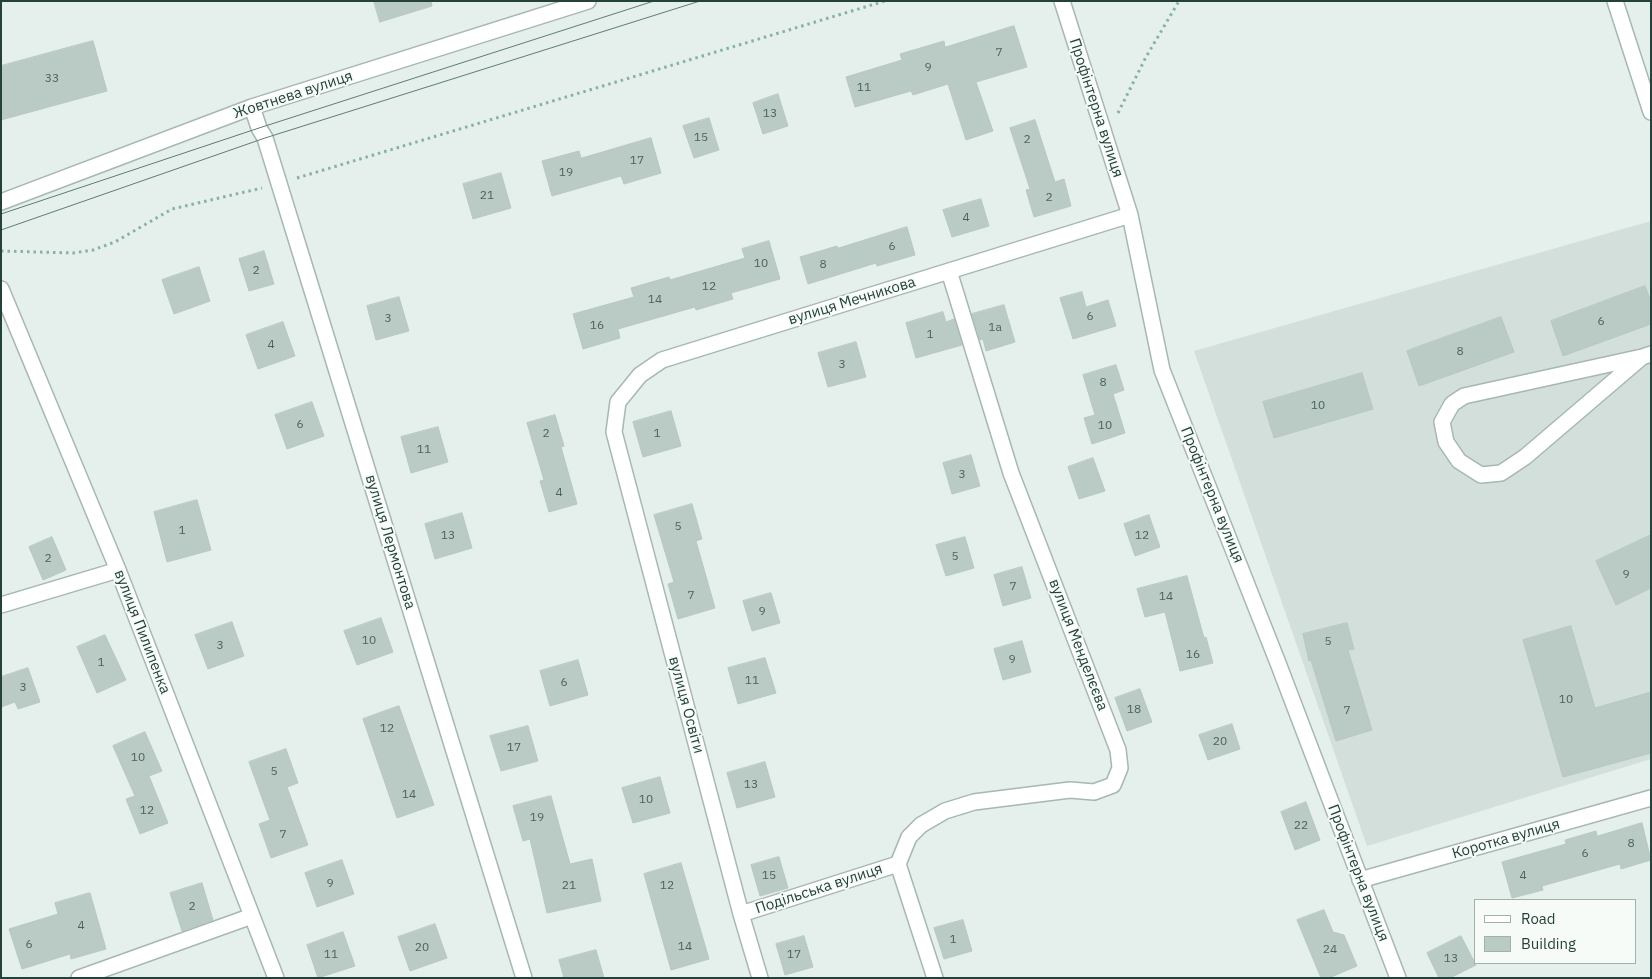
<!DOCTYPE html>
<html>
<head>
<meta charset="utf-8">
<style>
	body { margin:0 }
	#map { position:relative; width:1652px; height:979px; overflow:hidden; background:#e5efeb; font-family:"IBM Plex Sans",sans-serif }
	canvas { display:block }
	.frame { position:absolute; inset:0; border:2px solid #24413a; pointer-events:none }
	.legend { position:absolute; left:1474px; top:899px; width:162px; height:65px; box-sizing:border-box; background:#f6fbf8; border:1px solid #a2b1ac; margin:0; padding:6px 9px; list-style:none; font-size:15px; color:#24413a }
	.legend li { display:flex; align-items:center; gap:10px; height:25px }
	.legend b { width:25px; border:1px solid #a2b1ac }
</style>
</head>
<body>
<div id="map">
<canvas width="1652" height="979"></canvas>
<div class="frame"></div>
<ul class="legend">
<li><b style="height:6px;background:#fff"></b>Road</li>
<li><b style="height:14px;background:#bacac4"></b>Building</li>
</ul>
</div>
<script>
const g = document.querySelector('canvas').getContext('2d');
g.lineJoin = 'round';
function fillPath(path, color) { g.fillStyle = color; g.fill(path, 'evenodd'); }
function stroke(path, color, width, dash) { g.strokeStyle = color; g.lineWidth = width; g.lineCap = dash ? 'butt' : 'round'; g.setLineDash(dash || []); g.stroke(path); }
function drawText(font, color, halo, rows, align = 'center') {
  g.font = font + ' "IBM Plex Sans",sans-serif'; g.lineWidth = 4; g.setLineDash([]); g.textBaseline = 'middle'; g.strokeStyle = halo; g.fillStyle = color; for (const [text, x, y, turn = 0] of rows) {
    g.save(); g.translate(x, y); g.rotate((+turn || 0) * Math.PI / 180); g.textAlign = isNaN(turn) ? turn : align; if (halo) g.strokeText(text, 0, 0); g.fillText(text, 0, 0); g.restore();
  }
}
fillPath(new Path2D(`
	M1651,221v538l-284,87 -173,-495z`), '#d3dfda');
const building = new Path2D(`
	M374,1h57l1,5 -52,16z
	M1014,26l13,41 -51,15 17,49 -27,9 -18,-56 -35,11 -2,-4 -56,16 -9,-30 56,-17 -2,-6 44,-13 1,6z
	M93,41l14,50 -106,29v-54z
	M778,94l10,32 -25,8 -10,-31z
	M709,118l10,32 -25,8 -11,-32z
	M1035,120l20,62 9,-3 7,27 -37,11 -8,-27 4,-1 -20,-61z
	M651,138l10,35 -37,11 -3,-8 -69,20 -10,-35 37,-10 2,7z
	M501,173l10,35 -38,11 -10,-35z
	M981,199l8,27 -37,11 -9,-27z
	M907,227l8,28 -38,11 -1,-3 -68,21 -8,-27 37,-11 1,2z
	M769,241l11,38 -49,14 2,6 -37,11 -1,-3 -77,22 2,9 -37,11 -10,-35 61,-17 -3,-9 38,-11 1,3 75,-22 -3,-9z
	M264,251l10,33 -25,7 -10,-32z
	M199,267l11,34 -36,13 -12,-34z
	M1645,286l6,16v22l-88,32 -12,-35z
	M1082,292l4,15 22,-7 8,26 -43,13 -13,-41z
	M399,297l10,34 -33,9 -9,-34z
	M1004,305l11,37 -29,9 -3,-12 -3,1 -8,-26z
	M943,312l3,10 8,-3 8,26 -46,13 -10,-35z
	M1501,317l13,35 -95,34 -12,-35z
	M283,322l12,34 -37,13 -12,-34z
	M856,342l10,35 -38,10 -10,-34z
	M1116,365l8,25 -11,4 12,39 -33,11 -8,-26 11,-3 -12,-40z
	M1362,373l11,36 -99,29 -11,-36z
	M312,402l12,34 -37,13 -12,-34z
	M671,411l10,35 -38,11 -10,-35z
	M555,415l9,31 -3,1 16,57 -28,8 -9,-31 4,-1 -17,-57z
	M438,427l10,35 -37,11 -10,-36z
	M971,455l9,31 -28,8 -9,-31z
	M1093,458l12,33 -26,8 -11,-32z
	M197,500l14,50 -44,12 -13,-50z
	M692,504l10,35 -6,2 19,67 -37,11 -10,-35 6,-2 -20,-67z
	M462,513l10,35 -37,11 -10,-35z
	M1149,515l11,32 -25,9 -11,-32z
	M1651,535v53l-35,17 -20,-44z
	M52,537l14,33 -23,10 -14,-33z
	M965,537l9,31 -28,8 -10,-31z
	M1022,567l9,31 -28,8 -9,-31z
	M1187,576l17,62 2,-1 7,26 -33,8 -15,-59 -20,5 -8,-28z
	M771,593l9,30 -28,8 -9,-30z
	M381,618l12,34 -36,13 -13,-34z
	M232,622l12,34 -36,13 -13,-34z
	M1347,623l7,26 -6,1 24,80 -36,11 -25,-81 -2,1 -6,-27z
	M1571,626l24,82 56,-16v61l-88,24 -40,-137z
	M105,635l21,45 -29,13 -20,-46z
	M1022,641l9,31 -28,8 -9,-31z
	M765,658l11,35 -38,11 -10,-36z
	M578,660l10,35 -38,11 -10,-35z
	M28,668l12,34 -22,7 -3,-7 -14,5v-30z
	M1140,689l12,33 -25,9 -12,-33z
	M399,706l35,99 -37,13 -34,-99z
	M1232,724l8,25 -32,11 -9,-25z
	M528,726l10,35 -37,10 -11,-35z
	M145,732l17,39 -13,5 19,47 -28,11 -14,-35 9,-3 -22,-50z
	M286,749l12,34 -11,4 21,58 -37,13 -12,-34 11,-4 -21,-58z
	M765,762l10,35 -38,11 -10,-35z
	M660,777l10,36 -37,10 -11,-35z
	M551,796l19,68 22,-5 9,42 -54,12 -17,-74 -7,2 -10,-35z
	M1306,802l14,38 -25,10 -14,-38z
	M1642,823l9,37 -30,9 -1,-5 -78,22 1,4 -31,8 -10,-36 64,-18 -1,-4 31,-9 1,5z
	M779,857l9,31 -28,8 -9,-31z
	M342,860l12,34 -37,13 -12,-34z
	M681,863l28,96 -38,11 -27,-96z
	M202,883l11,37 -31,11 -12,-38z
	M90,893l16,56 -35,10 -1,-5 -48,15 -13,-40 49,-15 -3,-11z
	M1324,910l9,22 11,3 13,31 -28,12h-8l-24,-58z
	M963,920l9,31 -28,8 -10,-31z
	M435,924l12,34 -37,13 -12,-34z
	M343,932l12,34 -37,12 -11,-33z
	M804,936l9,31 -28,8 -9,-31z
	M1461,936l15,29 -26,13h-11l-12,-25z
	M596,950l8,28h-40l-5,-18z`);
fillPath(building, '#bacac4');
stroke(building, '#b7c8c2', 1);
const minor = new Path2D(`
	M1062,1l68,214 32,155 116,293 120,315
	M1615,1l36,111
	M252,107l7,21 6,10 259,840
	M1,202l251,-95 336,-106
	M1,289l117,281 158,408
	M1642,357l-117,100 -24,16 -20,2 -22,-14 -13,-19 -4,-20 10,-18 12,-8 178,-39 9,-3
	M1,605l117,-35
	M898,864l11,-27 12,-12 24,-14 29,-9 96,-12 24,2 19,-7 7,-17 -2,-18 -107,-277 -62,-202
	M1360,880l291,-82
	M741,914l157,-50 37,114
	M79,978l173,-62
	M760,978l-19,-64 -127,-482 4,-30 22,-27 22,-15 468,-145`);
stroke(minor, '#a7b7b2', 18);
stroke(new Path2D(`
	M1118,113l28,-56 33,-56
	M297,178l588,-177
	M1,251l72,2 20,-3 22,-8 57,-33 90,-21`), '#85b2a5', 3, [2.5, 4]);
stroke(minor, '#fff', 15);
stroke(new Path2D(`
	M1,214l258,-86 395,-127
	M1,230l264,-92 435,-137`), '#5f7c75', 1);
drawText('12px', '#4a635c', null, [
	["7",999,53],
	["9",928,68],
	["33",52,79],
	["11",864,88],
	["13",770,114],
	["15",701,138],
	["2",1027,140],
	["17",637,161],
	["19",566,173],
	["21",487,196],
	["2",1049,198],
	["4",966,218],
	["6",892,247],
	["10",761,264],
	["8",823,265],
	["2",256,271],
	["12",709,287],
	["14",655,300],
	["6",1090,317],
	["3",388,319],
	["6",1601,322],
	["16",597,326],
	["1а",995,328],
	["1",930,335],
	["4",271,345],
	["8",1460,352],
	["3",842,365],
	["8",1103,383],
	["10",1318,406],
	["6",300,425],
	["10",1105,426],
	["2",546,434],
	["1",657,434],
	["11",424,450],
	["3",962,475],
	["4",559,493],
	["5",678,527],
	["1",182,531],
	["13",448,536],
	["12",1142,536],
	["5",955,557],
	["2",48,559],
	["9",1626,575],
	["7",1013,587],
	["7",691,596],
	["14",1166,597],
	["9",762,612],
	["10",369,641],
	["5",1328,642],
	["3",220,646],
	["16",1193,655],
	["9",1012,660],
	["1",101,663],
	["11",752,681],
	["6",564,683],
	["3",23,688],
	["10",1566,700],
	["18",1134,710],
	["7",1347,711],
	["12",387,729],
	["20",1220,742],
	["17",514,748],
	["10",138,758],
	["5",274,772],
	["13",751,785],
	["14",409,795],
	["10",646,800],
	["12",147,811],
	["19",537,818],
	["22",1301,826],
	["7",283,835],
	["8",1631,844],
	["6",1585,854],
	["15",769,876],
	["4",1523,876],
	["9",330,884],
	["21",569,886],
	["12",667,886],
	["2",192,907],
	["4",81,926],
	["1",953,940],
	["6",29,945],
	["14",685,947],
	["20",422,948],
	["24",1330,950],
	["11",331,955],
	["17",794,955],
	["13",1451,959]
]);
drawText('15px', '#24413a', '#f6fbf8', [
	["Жовтнева вулиця",293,95,-18],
	["Профінтерна вулиця",1096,108,72],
	["вулиця Мечникова",852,301,-17],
	["Профінтерна вулиця",1212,495,68],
	["вулиця Лермонтова",390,542,73],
	["вулиця Пилипенка",142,632,69],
	["вулиця Менделєєва",1078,645,69],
	["вулиця Освіти",686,705,75],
	["Коротка вулиця",1506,839,-16],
	["Профінтерна вулиця",1358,873,69],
	["Подільська вулиця",819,889,-18]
]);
</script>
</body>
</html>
